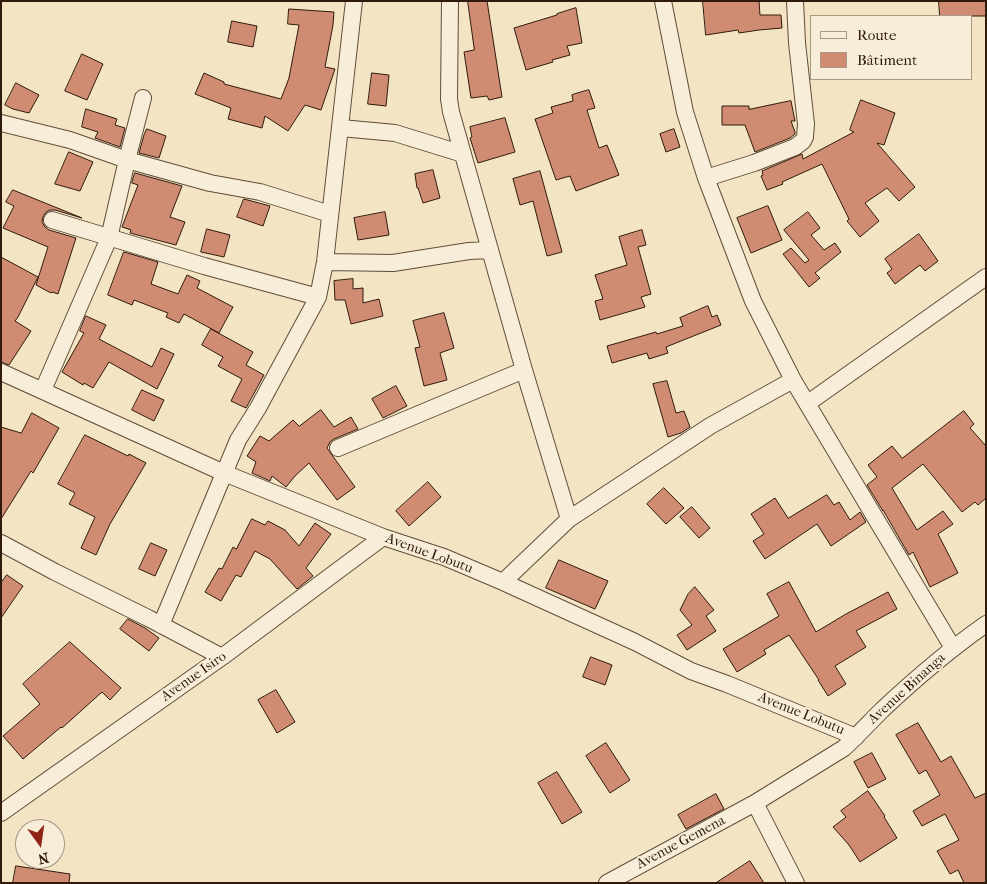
<!DOCTYPE html>
<html>
<head>
<meta charset="utf-8">
<style>
	body { margin:0 }
	#map { position:relative; width:987px; height:884px; overflow:hidden; background:#f3e4c3; font-family:"IM FELL French Canon",serif }
	canvas { display:block }
	.frame { position:absolute; inset:0; border:2px solid #2f1a0c; pointer-events:none }
	.legend { position:absolute; left:810px; top:15px; width:162px; height:65px; box-sizing:border-box; background:#f7edd8; border:1px solid #a79986; margin:0; padding:6px 9px; list-style:none; font-size:15px; color:#2f1a0c }
	.legend li { display:flex; align-items:center; gap:10px; height:25px }
	.legend b { width:25px; border:1px solid #a79986 }
	.north { position:absolute; left:15px; top:819px; width:50px; height:50px; box-sizing:border-box; background:#f7edd8; border:1px solid #a79986; border-radius:50%; rotate:166deg; font-size:14px; font-weight:700; line-height:20px; text-align:center; color:#2f1a0c }
	.north::after { content:''; display:block; margin:auto; width:18px; height:22px; background:#8f2418; clip-path:polygon(50% 0,100% 100%,50% 72%,0 100%) }
</style>
</head>
<body>
<div id="map">
<canvas width="987" height="884"></canvas>
<div class="frame"></div>
<ul class="legend">
<li><b style="height:6px;background:#f7edd8"></b>Route</li>
<li><b style="height:14px;background:#d08c72"></b>Bâtiment</li>
</ul>
<div class="north">N</div>
</div>
<script>
const g = document.querySelector('canvas').getContext('2d');
g.lineJoin = 'round';
function fillPath(path, color) { g.fillStyle = color; g.fill(path, 'evenodd'); }
function stroke(path, color, width, dash) { g.strokeStyle = color; g.lineWidth = width; g.lineCap = dash ? 'butt' : 'round'; g.setLineDash(dash || []); g.stroke(path); }
function drawText(font, color, halo, rows, align = 'center') {
  g.font = font + ' "IM FELL French Canon",serif'; g.lineWidth = 4; g.setLineDash([]); g.textBaseline = 'middle'; g.strokeStyle = halo; g.fillStyle = color; for (const [text, x, y, turn = 0] of rows) {
    g.save(); g.translate(x, y); g.rotate((+turn || 0) * Math.PI / 180); g.textAlign = isNaN(turn) ? turn : align; if (halo) g.strokeText(text, 0, 0); g.fillText(text, 0, 0); g.restore();
  }
}
const building = new Path2D(`
	M468,1h19l15,96 -13,3 -2,-4 -16,2 -7,-46 10,-2z
	M703,1h56l1,14h21l1,13 -23,2 -20,3 -1,-3 -32,5z
	M939,1h47v15h-46z
	M576,8l6,35 -15,3 3,9 -18,5 1,2 -27,8 -12,-42 43,-13v-1z
	M289,9l45,3 -1,13 -8,42 10,2 -14,41 -16,-5 -17,26 -23,-15 -3,12 -34,-9 3,-11 -36,-14 9,-21 20,9v2l57,15 8,-21 10,-53 -11,-1z
	M232,21l25,5 -4,21 -25,-5z
	M82,54l21,10 -16,36 -22,-9z
	M372,73l17,2 -3,31 -18,-2z
	M16,83l23,12 -10,18 -16,-4 -8,-4z
	M589,90l6,18 -8,2 12,38 8,-3 12,30 -43,16 -6,-15 -14,4 -21,-61 18,-6 -2,-6 22,-6 -1,-6z
	M861,100l34,13 -11,32 -7,-2 38,44 -16,14 -12,-13 -22,15 14,18 -19,16 -13,-16 2,-2 -27,-55 -40,18 1,2 -16,6 -6,-14 2,-1 -1,-4 40,-17 1,5 51,-27 -4,-2z
	M791,101l4,20h-4l4,11v2l-5,4 -35,14 -10,-27h-23v-19h27v3z
	M86,109l31,10 -2,6 10,3 -5,19 -25,-9 3,-6 -16,-5z
	M505,118l10,34 -37,11 -8,-25 2,-1 -2,-10z
	M147,129l19,7 -7,22 -20,-5 5,-18z
	M674,129l6,18 -14,5 -6,-18z
	M69,152l24,10 -13,29 -25,-7z
	M433,170l7,28 -17,5 -5,-15h-1l-2,-14z
	M540,171l22,81 -15,4 -14,-55 -13,4 -7,-26z
	M135,173l47,13 -12,31 15,5 -9,23 -46,-12 1,-3 -9,-3 16,-42 -6,-2z
	M13,190l69,28 -27,-8h-5l-4,2 -3,5 -1,5 3,5 4,3 27,8 -18,56 -6,-2 -1,1 -15,-8 12,-38 -45,-19 11,-22 -8,-4z
	M244,199l26,7 -7,20 -26,-9z
	M768,206l14,34 -31,13 -14,-35z
	M385,212l4,23 -31,5 -4,-22z
	M808,212l12,16 -9,7 13,15 11,-7 6,9 -26,21 5,5 -11,9 -26,-33 8,-6 14,15 4,-3 -25,-30z
	M207,229l23,6 -6,22 -23,-5z
	M642,230l4,15 -8,2 13,47 -10,3 4,10 -45,13 -5,-19 8,-2 -8,-24 32,-10 -8,-28z
	M919,234l19,27 -13,10 -5,-6 -25,19 -8,-11 5,-4 -7,-10z
	M124,252l34,10 -7,22 27,10 9,-19 13,6 -3,7 36,19 -14,26 -35,-19 -5,9 -13,-6 2,-4 -34,-13 -2,5 -24,-10z
	M1,257l37,20 -20,40 -3,4 16,10 -22,34 -8,-3z
	M353,279v10l10,-1v15l16,-4 4,17 -32,8 -6,-24h-10l-1,-19z
	M708,306l4,11 5,-2 4,10 -55,22 2,6 -19,6 -2,-6 -35,10 -5,-17 49,-14 1,2 26,-8 -3,-8z
	M444,313l10,35 -14,5 7,27 -23,6 -9,-38 5,-1 -7,-26z
	M86,316l20,9 -7,14 53,28 9,-19 13,6 -17,35 -48,-27 -16,26 -9,-5 -1,2 -21,-13 22,-39 -4,-2z
	M211,329l42,23 -7,13 18,10 -18,33 -15,-7 11,-22 -24,-13 5,-9 -21,-12z
	M667,381l9,32 8,-2 6,16 -9,6 -13,4 -15,-53z
	M396,386l11,20 -24,12 -11,-19z
	M142,390l22,10 -10,21 -22,-11z
	M321,410l13,17 17,-10 7,12 -24,10 -4,3 -3,6 28,39 -18,13 -28,-37 -14,13 -9,11 -14,-11 -2,5 -18,-8 4,-11 -9,-6 13,-20 9,5 24,-21 6,6z
	M964,411l10,13 -4,4 16,18v52l-8,7 -3,-3 -13,10 -39,-48 -31,24 25,42 26,-19 10,13 -15,10 20,39 -28,14 -17,-35 -4,3 -26,-45v1l-16,-26 10,-8 -9,-12 24,-19 10,12z
	M32,413l27,15 -26,45 -2,-2 -30,48v-92l20,6z
	M85,435l43,21 1,-2 17,9 -36,61 -14,31 -15,-7 14,-31 -26,-13 6,-11 -17,-9z
	M428,482l13,15 -32,29 -13,-15z
	M664,488l20,20 -18,16 -19,-20z
	M827,495l7,10 5,-3 11,18 10,-8 6,10 -35,24 -14,-22 -52,35 -12,-18 11,-7 -13,-20 24,-16 13,20z
	M692,507l18,21 -11,10 -19,-21z
	M252,519l13,6 3,-4 17,9 14,16 16,-23 16,11 -25,34 7,8 -16,13 -27,-30 -15,-8 -14,26 -5,-2 -15,26 -16,-9 14,-24 3,1 11,-22 3,2z
	M151,543l16,7 -12,26 -16,-7z
	M559,560l49,21 -13,28 -49,-21z
	M7,575l16,11 -22,32v-35z
	M789,582l27,50 30,-18 42,-22 9,17 -41,22 10,16 -31,19 11,18 -18,12 -10,-16h1l-30,-45 -25,15 2,4 -29,18 -14,-23 56,-33 -12,-22z
	M695,587l19,23 -8,6 10,15 -29,19 -10,-15 15,-10 -12,-15 8,-16z
	M128,619l17,9 14,10 -10,13 -29,-22z
	M70,642l51,46 -11,12 -8,-8 -40,36 -1,-1 -38,32 -20,-23 37,-32 -17,-20z
	M591,657l21,8 -7,20 -22,-8z
	M276,690l19,32 -18,11 -19,-33z
	M918,723l23,39 10,-6 24,42 11,-5v90h-22l-6,-13 -8,4 -13,-23 22,-11 -14,-26 -23,12 -9,-15 27,-16 -14,-25 -7,4 -23,-39z
	M606,743l24,37 -20,13 -24,-37z
	M872,753l14,26 -18,9 -14,-26z
	M557,772l25,40 -20,12 -24,-41z
	M868,791l17,25 -1,1 13,21 -37,24 -11,-17 -16,-18 13,-10 -5,-6z
	M716,794l8,15 -38,20 -8,-14z
	M750,861l14,22h-48z
	M16,866l54,8 -1,9h-56z`);
fillPath(building, '#d08c72');
stroke(building, '#2f1a0c', 1);
const minor = new Path2D(`
	M450,1l-1,98 2,13 73,258 45,149
	M663,1l22,111 21,66 47,123 40,79 160,268
	M1,123l69,17 57,20 83,23 50,9 70,22
	M341,128l54,5 68,21
	M706,178l48,-15 41,-16 8,-6 2,-4 1,-13 -9,-81 -2,-42
	M52,220l152,46 114,31
	M325,262l68,1 76,-12 21,-1
	M1,372l223,101 159,64 61,20 59,25 132,60 56,29 36,13 129,53
	M43,390l66,-152 18,-78 16,-62
	M808,403l178,-126
	M338,448l186,-78
	M1,543l54,29 93,46 74,39
	M503,582l66,-63 141,-93 83,-46
	M161,625l77,-185 20,-32 60,-111 7,-35 29,-261
	M755,803l41,80
	M1,813l221,-156 161,-120
	M607,883l148,-80 89,-55c13,-12 25,-25 38,-38 33,-31 67,-60 104,-86`);
stroke(minor, '#604c3a', 18);
stroke(minor, '#f7edd8', 16);
drawText('14px', '#2f1a0c', '#f7edd8', [
	["Avenue Lobutu",429,554,20],
	["Avenue Isiro",194,677,-35],
	["Avenue Binanga",907,689,-42],
	["Avenue Lobutu",801,714,22],
	["Avenue Gemena",681,843,-28]
]);
</script>
</body>
</html>
